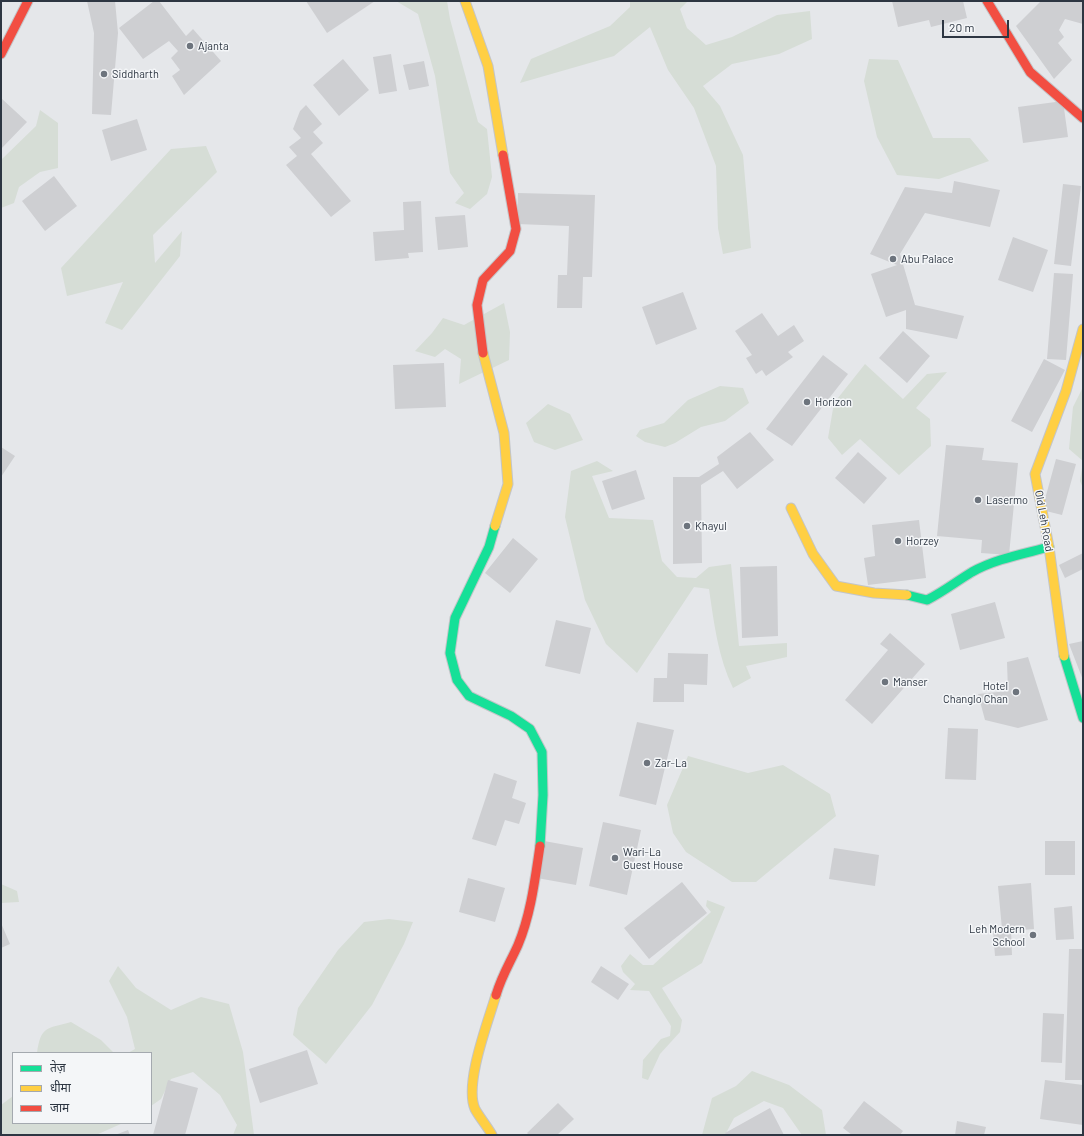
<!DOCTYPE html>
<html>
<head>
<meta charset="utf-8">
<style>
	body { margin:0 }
	#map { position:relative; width:1084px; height:1136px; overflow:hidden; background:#e5e7ea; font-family:Barlow,"Noto Sans Devanagari",sans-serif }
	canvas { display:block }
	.frame { position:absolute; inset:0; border:2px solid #2d3642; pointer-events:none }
	.legend { position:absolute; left:12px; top:1052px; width:140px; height:72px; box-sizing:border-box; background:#f4f6f8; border:1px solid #a4a9af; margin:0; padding:5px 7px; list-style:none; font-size:12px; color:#2d3642 }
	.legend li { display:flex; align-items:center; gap:8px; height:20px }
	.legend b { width:20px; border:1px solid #a4a9af }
	.scale { position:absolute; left:942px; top:20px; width:67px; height:18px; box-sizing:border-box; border:2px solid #2d3642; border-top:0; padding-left:5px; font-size:12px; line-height:14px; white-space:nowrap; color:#2d3642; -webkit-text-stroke:3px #f4f6f8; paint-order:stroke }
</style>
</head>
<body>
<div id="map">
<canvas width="1084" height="1136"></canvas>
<div class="frame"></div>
<ul class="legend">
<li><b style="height:5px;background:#16e098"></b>तेज़</li>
<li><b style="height:5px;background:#ffcf43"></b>धीमा</li>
<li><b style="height:5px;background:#f24e42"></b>जाम</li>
</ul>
<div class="scale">20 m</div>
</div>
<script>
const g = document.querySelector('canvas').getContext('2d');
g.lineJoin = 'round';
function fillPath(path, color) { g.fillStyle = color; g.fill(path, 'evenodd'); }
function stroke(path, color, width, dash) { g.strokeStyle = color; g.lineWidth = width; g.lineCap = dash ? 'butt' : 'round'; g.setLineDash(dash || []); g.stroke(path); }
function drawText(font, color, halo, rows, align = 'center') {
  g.font = font + ' Barlow,sans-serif'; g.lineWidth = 3; g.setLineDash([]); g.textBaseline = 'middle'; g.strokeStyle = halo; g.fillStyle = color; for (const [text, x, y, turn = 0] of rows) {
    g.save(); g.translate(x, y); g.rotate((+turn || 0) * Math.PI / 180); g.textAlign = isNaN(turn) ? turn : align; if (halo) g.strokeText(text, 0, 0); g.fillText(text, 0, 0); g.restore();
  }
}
fillPath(new Path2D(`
	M396,1h51l3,18 28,103 9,7 5,48 -5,17 -17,15 -15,-6 9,-10 -14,-20 -15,-97 -17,-62z
	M630,1h58l-8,8 7,19 19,17 26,-8 45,-22 33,-4 2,28 -33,15 -47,10 -29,22 17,20 23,49 8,93 -28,6 -5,-26 -2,-62 -22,-58 -26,-38 -18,-43 -36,29 -94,27 11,-24 79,-33 20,-19z
	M869,59l29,1 35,78h37l19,23 -50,18 -42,-4 -20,-38 -13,-56z
	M40,110l18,13v45l-18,4 -21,15 -5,16 -13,5v-48l35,-34z
	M206,146l11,26 -64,63 2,28 27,-32 -2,25 -58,74 -17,-7 18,-41 -56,14 -6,-28 110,-119z
	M504,303l6,29 -1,28 -50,24 2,-25 -16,-10 -10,8 -20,-6 17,-18 11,-15 21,7z
	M865,364l38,35 24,-25 20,-2 -31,36 14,11 1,27 -32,29 -39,-36 -18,16 -14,-17 6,-35z
	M720,386l23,2 6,15 -24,18 -24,6 -26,16 -10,4 -20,-5 -9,-6 4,-6 24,-7 24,-23z
	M1083,387v101l-3,-7 3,-20 -14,-12 4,-42z
	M548,404l22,10 13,26 -28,10 -21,-8 -8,-19z
	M597,461l16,10 -21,5 17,42 44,2 9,41 15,16 19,1 13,-11 22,-3 8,82 48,-3v14l-41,9 5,12 -18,10c-15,-31 -19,-65 -24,-99l-15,-2 -57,86 -31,-29 -21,-44 -20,-83 6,-46z
	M688,756l60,17 35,-8 47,29 6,22 -80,66h-24l-46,-30 -13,-19 -6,-28z
	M1,884l16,7 2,11 -18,1z
	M707,900l18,7 -23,56 -40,25 20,32 -2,12 -20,22 -12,26 -6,-2 1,-18 18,-21 9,-3 1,-10 -22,-35 -19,-1 5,-6 -12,-12 -2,-6 9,-12 13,11h10l58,-53 -5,-6z
	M389,919l24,3 -9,22 -32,61 -46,59 -33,-29 5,-27 40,-58 26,-28z
	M118,966l18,22 35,22 30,-13 28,7 14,48 11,83h-21l4,-10 -17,-30 -27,-23 -22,7 -10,20 -10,7v-53h-23l7,-4 -8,-32 -18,-36z
	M71,1022l30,18 13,13h-77c4,-27 9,-24 34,-31z
	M752,1071l37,14 33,25 4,25h-24l-19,-27 -19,-7 -30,17 -9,17h-23l10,-37 24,-12z
	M13,1096v27h110l-27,12h-95v-30z`), '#d6ddd6');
fillPath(new Path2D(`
	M87,1h28l3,32 -7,82 -19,-1 2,-81z
	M154,1h5l27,35 7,-7 28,32 -37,34 -12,-19 8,-6 -9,-12 7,-7 -9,-10 -26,18 -24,-31z
	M306,1h69l-48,32z
	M892,1h71l4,17 -36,9 -2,-7 -31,7z
	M1041,1h42v23l-18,-5 -6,11 5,7 -6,6 14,17 -18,19 -38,-53z
	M391,54l6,37 -18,3 -6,-37z
	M343,59l26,31 -30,26 -26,-31z
	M424,61l5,25 -20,4 -6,-25z
	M1,98l26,24 -26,27z
	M1063,101l5,36 -45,6 -5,-36z
	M306,105l16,19 -9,8 10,11 -12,11 40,47 -20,16 -45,-52 11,-9 -8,-9 12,-9 -8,-9 7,-18z
	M137,119l10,31 -36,11 -9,-31z
	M54,176l23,30 -32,25 -23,-30z
	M954,181l46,9 -10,37 -65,-14 -25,41 15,51 49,11 -7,23 -51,-10v-19l-20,7 -15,-43 26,-9 -27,-11 35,-67 47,6z
	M1063,184l18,2 -10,80 -17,-2z
	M518,193l77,2 -3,82h-9l-1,31h-25l1,-33h9l2,-49 -52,-2z
	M421,201l2,51 -15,1 1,5 -34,3 -2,-29 31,-2 -1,-28z
	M465,215l3,32 -30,3 -3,-33z
	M1013,237l35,13 -15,42 -35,-12z
	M1054,273l19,1 -7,86 -19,-1z
	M683,292l14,37 -41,16 -14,-38z
	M762,313l16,23 16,-11 10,16 -16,11 5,5 -27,19 -4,-6 -6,4 -10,-16 6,-3 -17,-24z
	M903,331l27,25 -23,27 -28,-25z
	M823,355l25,19 -56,72 -26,-17z
	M1044,359l21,11 -33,62 -21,-11z
	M444,363l2,44 -51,2 -2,-44z
	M750,432l24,28 -37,29 -14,-18 -22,14 1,78 -29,1v-87h26l20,-13 -2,-7z
	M946,445l38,3 -2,12 36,3 -9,92 -28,-2 1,-13 -45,-4z
	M1,447l14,9 -14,21z
	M858,452l29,26 -23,26 -29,-26z
	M1056,459l20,5 -14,51 -20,-5z
	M636,470l9,29 -33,11 -10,-29z
	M919,520l7,58 -58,7 -4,-27 11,-2 -3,-31z
	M513,538l25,21 -28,34 -25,-20z
	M1083,553v16l-18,9 -6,-13z
	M777,566l1,70 -36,2 -2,-71z
	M995,602l10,36 -45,12 -9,-36z
	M556,620l35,8 -11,46 -35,-8z
	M890,633l35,31 -53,60 -27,-24 43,-50 -8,-6z
	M1083,641v39l-14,-36z
	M668,653l40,1 -1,31 -23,-1v18h-31l1,-24h13z
	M1028,657l20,63 -30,8 -33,-8 -7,-26 30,-3 -1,-29z
	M637,722l37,8 -18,75 -37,-9z
	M948,728l30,1 -2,51 -31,-1z
	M494,773l23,8 -5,17 14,5 -7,21 -14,-4 -9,26 -24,-7z
	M603,822l38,8 -14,65 -38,-9z
	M544,841l39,7 -7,37 -39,-7z
	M1045,841h30v34h-30z
	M834,848l45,7 -4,31 -46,-7z
	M468,878l37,10 -10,34 -36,-10z
	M682,882l25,31 -58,46 -25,-31z
	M1031,883l3,46 -23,2 1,24 -17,1 -2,-26 9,-1 -4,-43z
	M1072,906l2,33 -18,1 -2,-32z
	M1,923l9,21 -9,4z
	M1069,949h14v131h-18z
	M601,966l28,18 -11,16 -27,-18z
	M1043,1013l21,1 -2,49 -21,-1z
	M307,1050l11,34 -58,19 -11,-34z
	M168,1080l30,8 -13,47h-32z
	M1045,1080l38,5v40l-43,-6z
	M864,1101l39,30 -3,4h-48l-9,-7z
	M558,1103l16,16 -17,16h-28l-2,-2z
	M770,1108l14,27h-58l-1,-2z
	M957,1121l29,6 -2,8h-29z
	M128,1130l2,5h-15z`), '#cecfd2');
const fast = new Path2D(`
	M495,526l-6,21 -34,71 -5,35 7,27 12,16 42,20 19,13 12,23 1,43 -3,51
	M907,595l20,5c16,-8 30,-19 45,-28 23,-13 51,-18 77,-25
	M1064,656l19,62`);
const slow = new Path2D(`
	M465,1l23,65 15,89
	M483,353l21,80 4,51 -13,42
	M791,508l22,46 23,32 38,7 33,2
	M1064,656l-15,-109 -14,-73 31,-83 17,-62
	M492,1135c-5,-9 -12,-17 -17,-26 -11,-25 13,-87 21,-114`);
const jam = new Path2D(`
	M987,1l43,71 53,46
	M1,54l27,-53
	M483,353l-6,-48 6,-25 27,-29 6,-22 -13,-74
	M496,995c6,-20 14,-32 22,-50 13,-31 17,-66 22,-99`);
stroke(fast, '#c3c5c8', 11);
stroke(slow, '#c3c5c8', 11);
stroke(jam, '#c3c5c8', 11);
stroke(fast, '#16e098', 9);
stroke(slow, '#ffcf43', 9);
stroke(jam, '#f24e42', 9);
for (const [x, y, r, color] of [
	[190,46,4,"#6d747d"],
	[104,74,4,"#6d747d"],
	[893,259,4,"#6d747d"],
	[807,402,4,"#6d747d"],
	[978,500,4,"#6d747d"],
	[687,526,4,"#6d747d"],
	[898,541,4,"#6d747d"],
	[885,682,4,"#6d747d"],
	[1016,692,4,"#6d747d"],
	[647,763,4,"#6d747d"],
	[615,858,4,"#6d747d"],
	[1033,935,4,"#6d747d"]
]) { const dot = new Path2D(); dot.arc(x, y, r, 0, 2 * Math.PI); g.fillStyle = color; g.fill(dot); stroke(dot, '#f4f6f8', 1.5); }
drawText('11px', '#2d3642', '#f4f6f8', [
	["Ajanta",198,46],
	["Siddharth",112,74],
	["Abu Palace",901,259],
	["Horizon",815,402],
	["Lasermo",986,500],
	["Khayul",695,526],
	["Horzey",906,541],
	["Manser",893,682],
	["Hotel",1008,686,"right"],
	["Changlo Chan",1008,699,"right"],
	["Zar-La",655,763],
	["Wari-La",623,852],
	["Guest House",623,865],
	["Leh Modern",1025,929,"right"],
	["School",1025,942,"right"]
], 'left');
drawText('11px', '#2d3642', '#f4f6f8', [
	["Old Leh Road",1044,521,80]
]);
</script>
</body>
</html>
